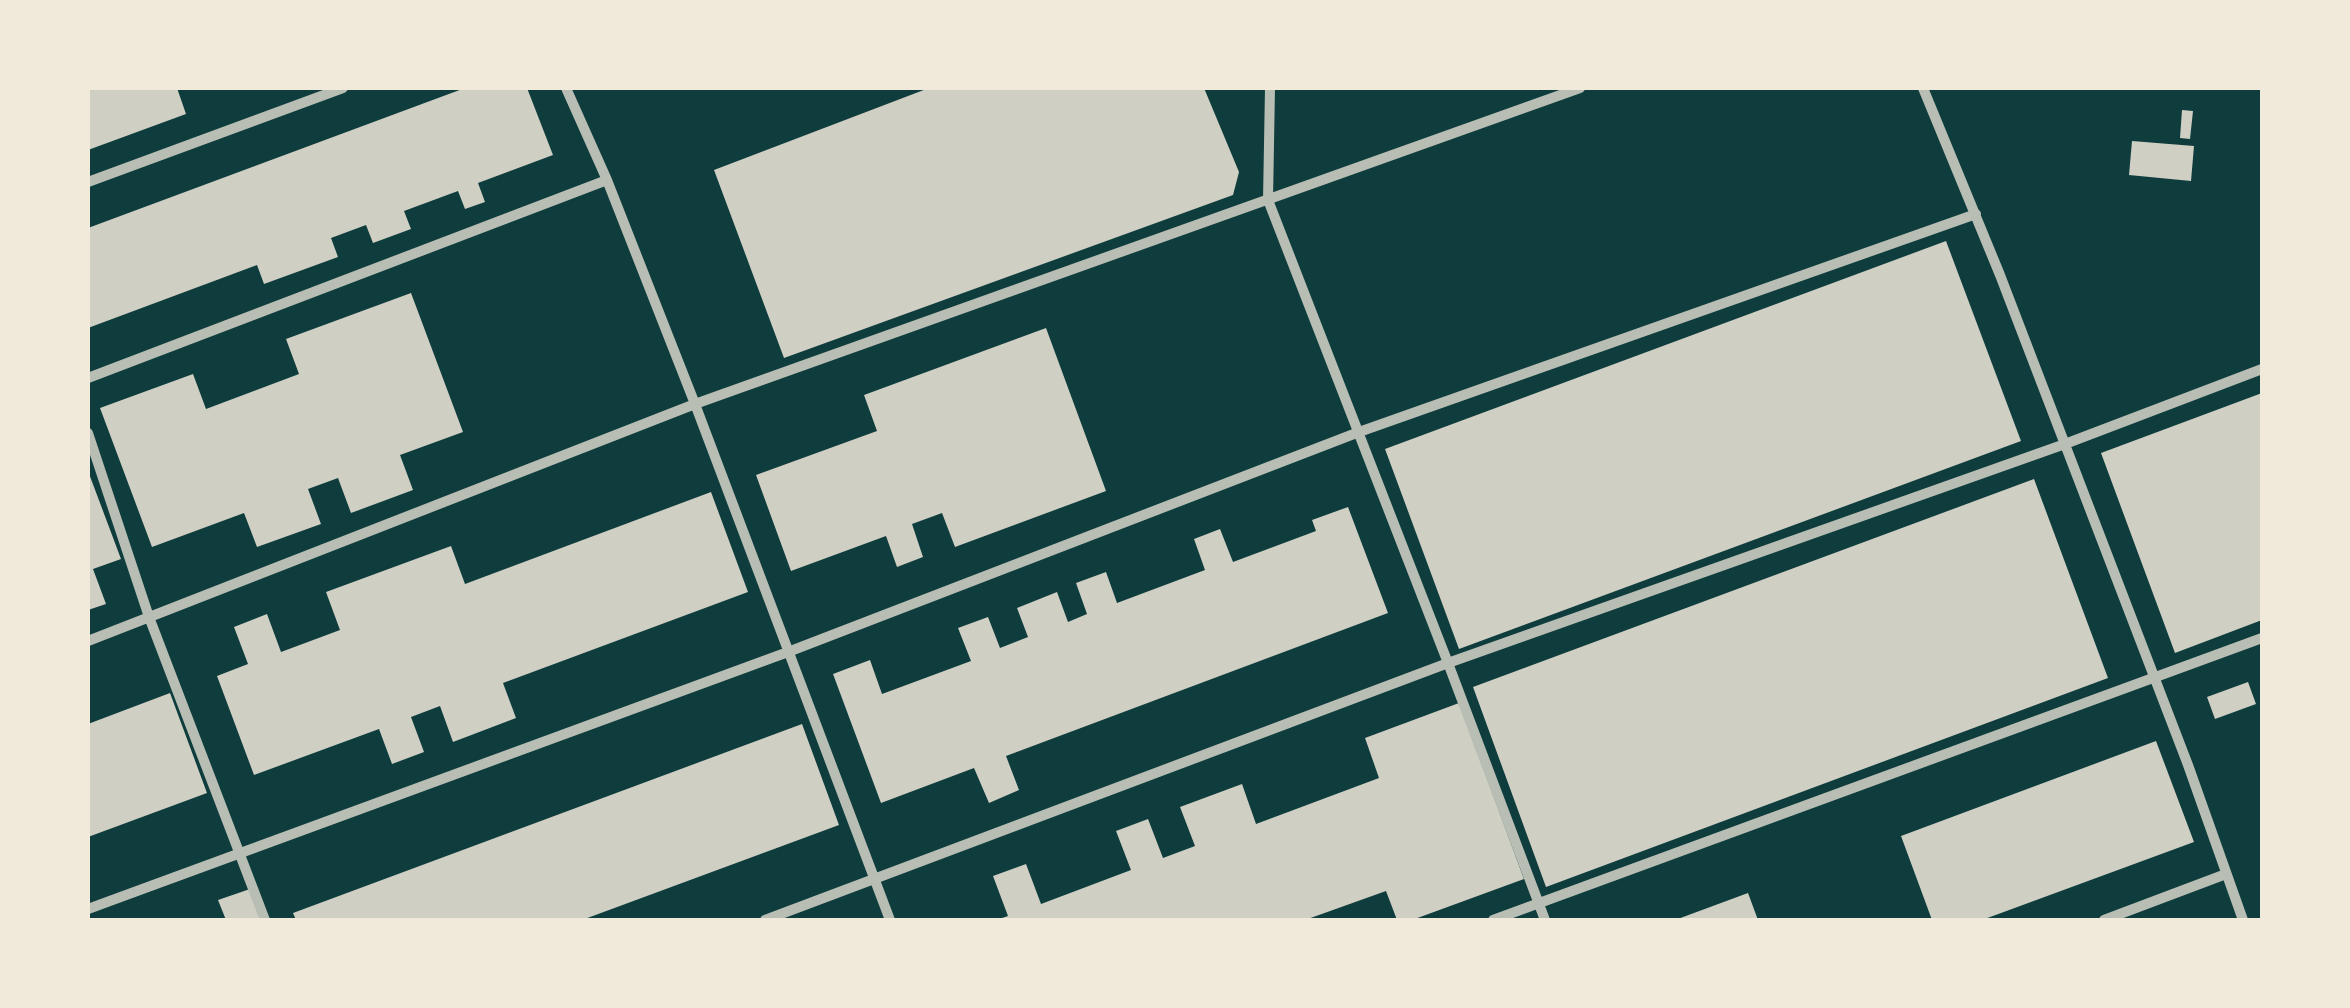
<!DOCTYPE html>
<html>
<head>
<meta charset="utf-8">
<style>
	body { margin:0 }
	#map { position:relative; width:2350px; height:1008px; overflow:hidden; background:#0f3d3e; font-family:Mulish,sans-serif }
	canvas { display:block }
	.frame { position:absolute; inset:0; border:90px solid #f1e9da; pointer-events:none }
</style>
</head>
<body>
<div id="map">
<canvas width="2350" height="1008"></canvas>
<div class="frame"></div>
</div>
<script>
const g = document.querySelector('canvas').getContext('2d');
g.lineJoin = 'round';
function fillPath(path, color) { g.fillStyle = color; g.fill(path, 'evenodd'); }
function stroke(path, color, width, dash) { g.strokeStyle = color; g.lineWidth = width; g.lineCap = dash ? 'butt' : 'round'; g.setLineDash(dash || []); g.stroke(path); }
fillPath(new Path2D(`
	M88,88h89l9,26 -98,36z
	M465,88h62l26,67 -75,28 7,19 -20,7 -7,-18 -54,20 7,18 -38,14 -7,-18 -35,13 7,19 -74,27 -7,-19 -169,63v-100z
	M929,88h275l35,84 -6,23 -449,163 -70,-188z
	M2182,110l11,1 -3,28 -10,-1z
	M2132,141l62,5 -3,35 -62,-6z
	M1946,241l75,200 -562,208 -74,-200z
	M411,293l52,139 -63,23 13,35 -62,23 -13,-35 -30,11 13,35 -64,23 -13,-34 -92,34 -52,-139 93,-34 13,35 93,-35 -13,-35z
	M1046,328l60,163 -151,56 -13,-34 -30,11 11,33 -26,10 -11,-31 -95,35 -35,-96 121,-44 -13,-36z
	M2262,393v227l-87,33 -74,-200z
	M88,471l33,88 -28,10 13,35 -18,6z
	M2034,479l74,199 -562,209 -73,-200z
	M711,492l37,100 -245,91 13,35 -63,24 -13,-36 -29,11 13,35 -32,12 -13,-35 -125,46 -37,-99 31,-12 -14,-37 33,-13 14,38 59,-22 -14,-38 125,-46 14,38z
	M1348,507l40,106 -382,143 13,34 -30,13 -15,-35 -93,35 -48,-129 37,-14 12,34 89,-33 -13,-33 30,-11 12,31 28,-11 -11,-29 40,-16 11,30 19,-8 -11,-31 30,-11 11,31 88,-33 -11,-31 26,-10 13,33 83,-31 -4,-11z
	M2248,682l8,22 -41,15 -8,-22z
	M170,693l37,100 -119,44v-113z
	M1459,703l65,176 -112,41h-15l-11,-29 -81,29h-309l12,-4 -15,-40 33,-12 15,40 90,-34 -15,-39 32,-12 15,39 32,-12 -15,-39 62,-23 14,40 123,-46 -14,-40z
	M802,724l37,101 -257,95h-286l-3,-7z
	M2156,741l38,101 -212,78h-50l-31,-84z
	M250,889l12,31h-36l-8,-20z
	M1748,893l10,27h-83z`), '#cfcfc3');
stroke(new Path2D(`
	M566,88l41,92 88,224 195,516
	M1270,88l-2,112 180,463 97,257
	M1923,88l77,187 188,490 55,155
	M88,182l255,-94
	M88,378l519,-198
	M88,433l61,184 116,303
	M88,641l607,-237 885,-316
	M88,909l700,-257 571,-220 617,-218
	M765,920l683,-257 617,-219 197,-75
	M1493,920l769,-282
	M2104,920l122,-46`), '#b8beb3', 10);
</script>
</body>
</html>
